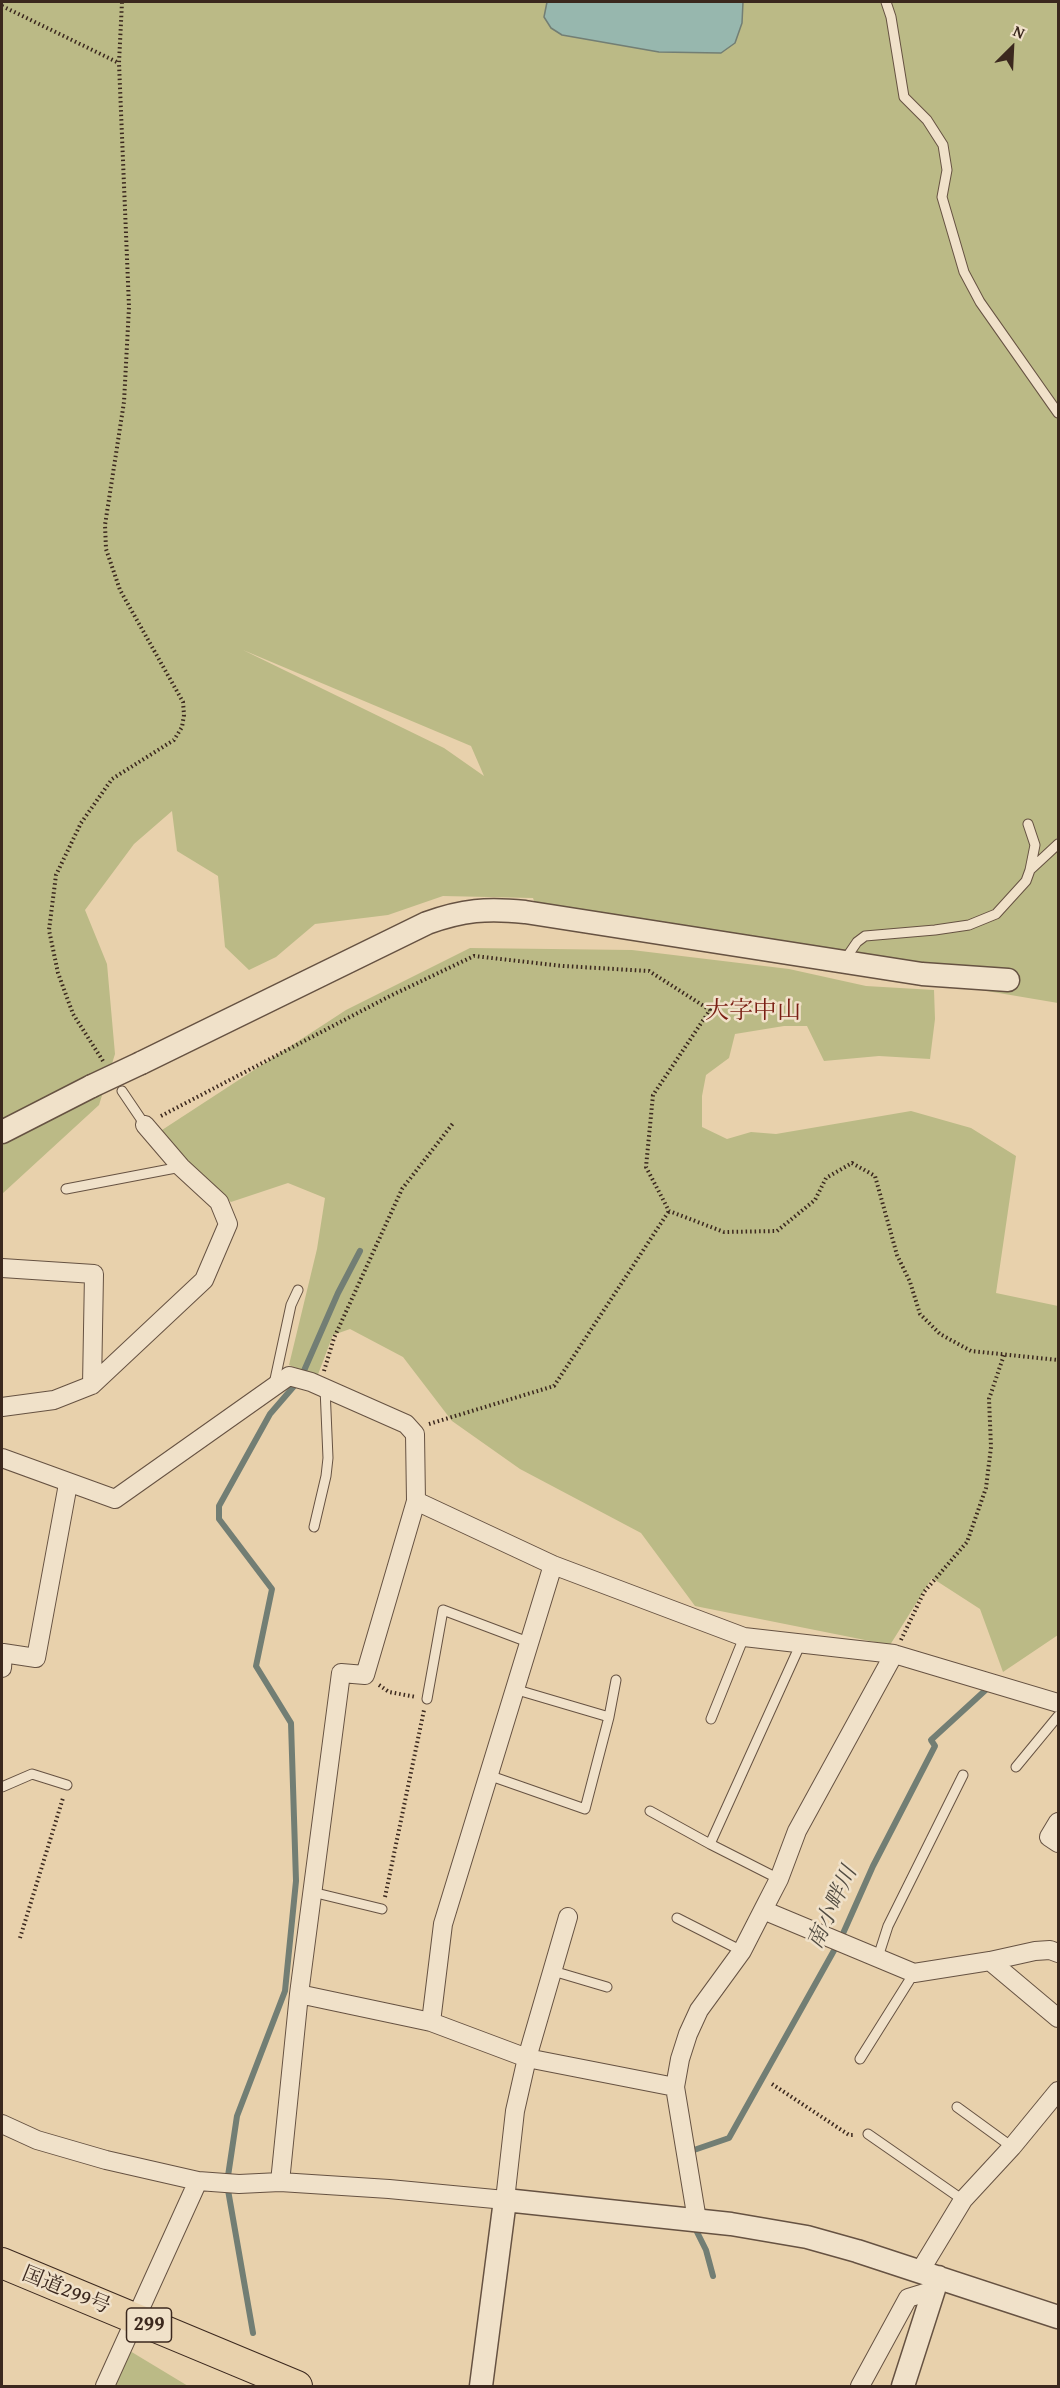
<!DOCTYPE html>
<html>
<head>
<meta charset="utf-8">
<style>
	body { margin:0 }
	#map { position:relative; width:1060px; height:2388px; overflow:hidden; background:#e8d1ac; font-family:"Gentium Book Plus",serif }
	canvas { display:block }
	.frame { position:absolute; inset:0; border:3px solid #3b281e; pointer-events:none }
	.north { position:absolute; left:982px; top:18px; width:60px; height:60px; -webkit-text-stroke:4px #f0e1c9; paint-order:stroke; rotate:24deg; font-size:16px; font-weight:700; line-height:24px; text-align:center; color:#3b281e }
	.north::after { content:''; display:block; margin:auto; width:21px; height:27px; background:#3b281e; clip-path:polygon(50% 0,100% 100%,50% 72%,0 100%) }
</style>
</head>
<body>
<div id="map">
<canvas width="1060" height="2388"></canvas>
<div class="frame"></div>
<div class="north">N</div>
</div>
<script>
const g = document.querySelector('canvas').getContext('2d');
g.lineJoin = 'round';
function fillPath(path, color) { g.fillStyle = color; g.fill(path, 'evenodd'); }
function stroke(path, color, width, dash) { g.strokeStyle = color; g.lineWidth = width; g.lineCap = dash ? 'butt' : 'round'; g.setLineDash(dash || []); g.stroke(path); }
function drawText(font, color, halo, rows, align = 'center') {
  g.font = font + ' "Gentium Book Plus","Noto Serif JP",serif'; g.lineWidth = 5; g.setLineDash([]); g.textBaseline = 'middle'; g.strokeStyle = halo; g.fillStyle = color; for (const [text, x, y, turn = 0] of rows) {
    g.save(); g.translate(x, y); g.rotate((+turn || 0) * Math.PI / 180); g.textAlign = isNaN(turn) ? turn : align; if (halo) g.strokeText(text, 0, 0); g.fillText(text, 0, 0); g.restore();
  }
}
fillPath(new Path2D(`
	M2,2h1056v1001l-261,-44 -257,-40 -7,-21 -90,-2 -55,19 -73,9 -39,33 -27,13 -24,-23 -7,-71 -41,-25 -5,-40 -38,33 -49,66 22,54 8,90 -16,51 -97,89zM243,650l228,96 13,30 -40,-28z
	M470,948l162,2 157,19 77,17 68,4 1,29 -5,40 -51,-3 -55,5 -17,-35h-23l-49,8 -6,24 -23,17 -4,21v31l25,12 24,-7 25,2 135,-23 60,17 45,28 -20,137 62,13v329l-55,37 -23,-63 -48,-31 -42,67 -195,-39 -54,-73 -121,-64 -68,-48 -49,-64 -53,-28 -17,6 -16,42 -28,-12 28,-116 8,-51 -37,-15 -57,19 -68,-62 -1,-10 184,-120z
	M130,2351l58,35h-74z`), '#bbba86');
const water = new Path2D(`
	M547,2h196l-1,21 -7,20 -14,10 -62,-1 -97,-17 -11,-7 -7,-11z`);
fillPath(water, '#97b7ae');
stroke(water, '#727e74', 1.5);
stroke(new Path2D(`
	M303,1373l35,-80 22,-42
	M694,2150l35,-12 112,-200 32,-72 62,-120 -4,-6 59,-54
	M228,2176l9,-60 48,-125 11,-110 -5,-158 -35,-57 16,-77 -53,-70v-13l51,-92 25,-29
	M228,2190l25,143
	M697,2232l9,18 7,26`), '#727e74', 6);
const service = new Path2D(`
	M886,2l5,15 13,80 23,23 16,25 4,25 -5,27 22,75 16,30 78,111
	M1028,824l7,21 -5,25
	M844,961l13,-19 8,-6 70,-6 34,-5 27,-11 30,-33 4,-11 28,-26
	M122,1091l23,34
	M66,1189l115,-22
	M274,1384l17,-79 7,-15
	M314,1527l12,-51 2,-18 -3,-70
	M514,1689l95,28
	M427,1699l16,-89 85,32
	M711,1719l33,-82
	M1016,1767l42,-51
	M488,1775l97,34 24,-92 7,-37
	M2,1787l30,-13 35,11
	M650,1811l60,33
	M779,1879l-69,-35 91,-201
	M312,1892l70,17
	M677,1918l65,33
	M878,1957l10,-31 75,-151
	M553,1971l54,16
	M860,2059l54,-86
	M957,2107l55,40
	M868,2134l95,66`);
const minor = new Path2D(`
	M2,1268l92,6 -2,111
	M2,1407l52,-7 38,-15 112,-105 24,-56 -9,-22 -38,-35 -36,-42
	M2,1458l113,41 174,-123 22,6 95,42 9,10 1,67 137,64 191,72 150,17 164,49
	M2,1668l1,-15 33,5 32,-174
	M1058,1822l-9,15 9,6
	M763,1910l151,63 76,-12 45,-10 15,-1 8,3
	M990,1961l68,57
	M299,1994l132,28 96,36 148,29
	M431,2022l12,-98 110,-359
	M2,2124l35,16 69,20 92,21 41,3 41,-2 109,7 116,11 10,-89 12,-53 41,-141
	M280,2182l19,-188 42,-321 24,2 51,-174
	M697,2220l-22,-133 5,-28 8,-25 11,-24 43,-59 21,-41 16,-31 18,-48 97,-177
	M920,2271l43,-71 49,-53 46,-56
	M105,2386l93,-205
	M860,2386l48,-88 26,-8`);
const tertiary = new Path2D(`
	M141,1063l286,-140c36,-13 60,-15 98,-11l397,62 86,6
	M2,1132l90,-46
	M481,2386l24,-186 226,24 76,13 50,14 201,66
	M903,2386l35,-109`);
const trunk = new Path2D(`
	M2,2263l295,123`);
stroke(service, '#665242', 11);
stroke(minor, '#665242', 20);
stroke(tertiary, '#665242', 25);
stroke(trunk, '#3b281e', 32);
stroke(new Path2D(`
	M2,6l117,57
	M103,1061l-30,-47 -15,-41 -9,-43 7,-55 25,-52 31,-44 62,-39 8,-13 2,-12 -1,-13 -63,-112 -14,-41 -1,-24 19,-123 5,-95 -10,-244 3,-61
	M161,1116l229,-120 84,-40 89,10 86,5 61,39 -57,85 -7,72 23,44 55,21 53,-1 38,-31 11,-22 26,-15 23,13 22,79 13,27 10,32 20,20 31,17 87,9
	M324,1371l10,-33 68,-149 52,-67
	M429,1424l125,-38 115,-175
	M901,1640l23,-48 43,-50 19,-54 5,-41 -2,-48 15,-44
	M379,1685l10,7 27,5
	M385,1897l39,-187
	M20,1938l43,-140
	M772,2084l77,51h6`), '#3b281e', 4, [1.5, 3]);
stroke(service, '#f0e1c9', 9);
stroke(minor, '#f0e1c9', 18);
stroke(tertiary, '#f0e1c9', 22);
stroke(trunk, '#e8d1ac', 30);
const tertiaryBridge = new Path2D(`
	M92,1086l49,-23`);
stroke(tertiaryBridge, '#665242', 25, []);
stroke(tertiaryBridge, '#f0e1c9', 22);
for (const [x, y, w] of [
	[149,2325,45]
]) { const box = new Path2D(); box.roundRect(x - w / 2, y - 17, w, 34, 4.5); g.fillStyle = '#f0e1c9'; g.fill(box); stroke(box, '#3b281e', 1.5); }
drawText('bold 20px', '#3b281e', null, [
	["299",149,2325]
]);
drawText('21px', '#3b281e', '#f0e1c9', [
	["国道299号",66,2291,22]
]);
drawText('italic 22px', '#524c42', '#f0e1c9', [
	["南小畔川",833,1908,-65]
]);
drawText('24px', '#7a1f14', '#f0e1c9', [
	["大字中山",753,1012]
]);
</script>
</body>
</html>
